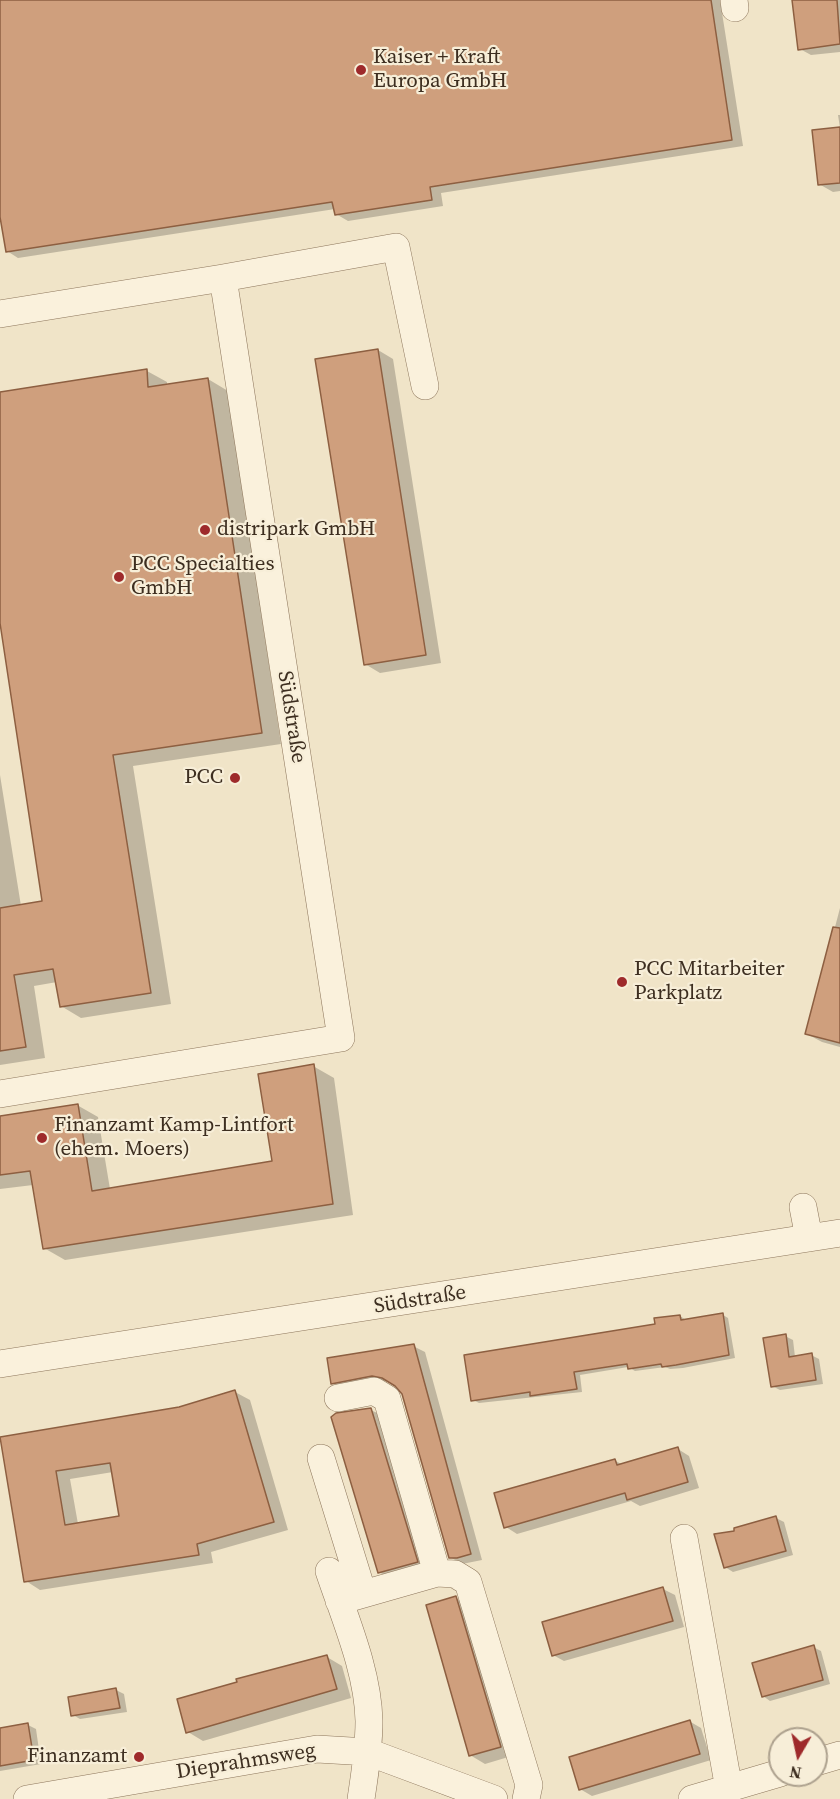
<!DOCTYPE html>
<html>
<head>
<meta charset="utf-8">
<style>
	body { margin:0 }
	#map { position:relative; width:840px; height:1799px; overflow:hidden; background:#f0e4c8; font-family:"Source Serif 4",serif }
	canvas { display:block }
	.north { position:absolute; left:768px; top:1727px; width:60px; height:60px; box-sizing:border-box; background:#f7eed8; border:2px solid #ada18e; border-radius:50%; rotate:189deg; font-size:16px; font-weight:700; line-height:24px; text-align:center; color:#3d2e20 }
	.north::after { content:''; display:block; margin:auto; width:21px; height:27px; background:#9e2a2b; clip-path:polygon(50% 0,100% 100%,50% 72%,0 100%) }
</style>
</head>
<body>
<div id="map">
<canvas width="840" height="1799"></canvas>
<div class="north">N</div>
</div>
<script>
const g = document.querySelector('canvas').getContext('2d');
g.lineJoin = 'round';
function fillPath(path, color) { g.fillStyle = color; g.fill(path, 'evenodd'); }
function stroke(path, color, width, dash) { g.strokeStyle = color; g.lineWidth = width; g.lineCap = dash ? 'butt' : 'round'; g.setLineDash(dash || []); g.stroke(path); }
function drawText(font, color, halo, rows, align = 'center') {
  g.font = font + ' "Source Serif 4",serif'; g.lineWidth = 4.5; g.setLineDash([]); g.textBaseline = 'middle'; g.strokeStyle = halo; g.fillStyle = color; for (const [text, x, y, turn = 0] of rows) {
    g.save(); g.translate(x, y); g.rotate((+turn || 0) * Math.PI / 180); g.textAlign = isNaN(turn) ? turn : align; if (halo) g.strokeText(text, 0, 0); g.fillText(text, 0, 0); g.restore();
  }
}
fillPath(new Path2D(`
	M0,0h720l23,146 -302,47 2,13 -95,15 -12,-7 -1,-5 -317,49 -11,-7 -7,-44z
	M794,0h46v52l-29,3 -11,-6z
	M838,115h2v76l-7,1 -14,-8 21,-56z
	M378,350l15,9 48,304 -61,10 -15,-9z
	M147,371l20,11v4l41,-7 20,12 53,353 -148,22 38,238 -90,14 -20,-12 -4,-24 -23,4 11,72 -45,7v-290l21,131 23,-4 -44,-288v-221z
	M840,908v139l-18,-5 -15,-8z
	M313,1066l21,12 19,137 -288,45 -21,-12 -11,-63 -33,4v-72l77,-12 21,12 12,72 164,-27z
	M723,1315l5,3 7,40 -52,10 -13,1 -5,-2 -30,4 -7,-4 -48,8 2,17 -103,11 -6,-3 207,-84 6,4z
	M785,1336l8,4 2,17 16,-2 8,4 4,25 -43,6 -8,-4z
	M413,1346l12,6 57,208 -20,4 -12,-7 -47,-164 -9,-10 -10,-2 -40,9 -11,-7z
	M235,1392l15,8 38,130 -77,22 2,11 -173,27 -14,-9 -24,-143 177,-30zM113,1472l8,45 -43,7 -8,-45z
	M373,1411l8,4 43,151 -37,11 -8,-5 -47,-154z
	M678,1449l11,7 10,32 -59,18 -9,-5 -114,33 -11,-7 108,-67 9,5z
	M776,1518l8,4 9,33 -60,17 -8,-5 11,-35z
	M663,1589l12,6 9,32 -120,34 -11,-6z
	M456,1598l15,9 44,148 -30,9 -15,-9z
	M813,1647l8,4 9,33 -60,17 -7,-5z
	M327,1657l15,9 9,32 -148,43 -15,-9z
	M116,1690l8,4 3,18 -47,7 -7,-4z
	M689,1721l12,7 10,32 -119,36 -12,-7z
	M28,1725l8,4 5,35 -41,7v-42z`), '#0003');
const building = new Path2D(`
	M0,0h711l21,140 -302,47 2,13 -97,15 -3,-13 -326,50 -6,-35z
	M792,0h45l3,44 -42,6z
	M840,127v56l-22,2 -6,-55z
	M378,349l48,306 -62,10 -49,-306z
	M147,369l1,18 60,-9 54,355 -149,22 38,238 -91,14 -7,-38 -39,6 12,72 -26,4v-143l42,-7 -42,-278v-231z
	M833,927l7,1v115l-35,-9z
	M314,1064l19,140 -290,45 -13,-78 -30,4v-59l78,-12 14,87 180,-30 -14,-87z
	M723,1313l6,42 -53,10 -14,2 -1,-3 -33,5 -1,-5 -53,8 3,17 -47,7v-4l-59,9 -7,-46 191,-31 -1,-6 26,-3 1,5z
	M786,1334l3,23 23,-4 4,27 -45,7 -8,-49z
	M414,1344l57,210 -14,4h-8l-47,-164 -7,-8 -13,-8 -10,-2 -41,8 -4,-26z
	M235,1390l39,132 -77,22 2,11 -175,27 -24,-145 179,-30zM110,1463l9,53 -54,9 -9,-54z
	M371,1408l47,154 -40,11 -47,-156 5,-4z
	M678,1447l10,35 -61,18 -2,-7 -121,35 -10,-35 121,-34 2,6z
	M776,1516l10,35 -62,17 -10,-34 20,-3v-3z
	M663,1587l10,34 -121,35 -10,-34z
	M456,1596l45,151 -32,9 -43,-151z
	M814,1645l9,35 -61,17 -10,-34z
	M327,1655l10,34 -151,44 -9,-34 60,-17 -1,-3z
	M116,1688l4,20 -49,8 -3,-19z
	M690,1720l10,34 -121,36 -10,-33z
	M28,1723l6,37 -34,6v-38z`);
fillPath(building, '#cf9f7d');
stroke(building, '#8d5f41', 1.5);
const minor = new Path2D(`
	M734,0l1,8
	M223,278l173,-31 29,139
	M0,314l223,-36 118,760 -341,56
	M803,1207l6,31
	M0,1364l840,-131
	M338,1398l36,-7 13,8 50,174
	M321,1458l42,136
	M684,1538l45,251
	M329,1571c16,48 39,100 40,150 0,27 -4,52 -8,78
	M339,1601l98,-28 18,1 13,8 61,203 -3,14
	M816,1762l24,-7
	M27,1799l290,-50 51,3 126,47
	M692,1799l88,-26`);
stroke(minor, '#8d765c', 28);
stroke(minor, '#faf1dc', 27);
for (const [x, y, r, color] of [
	[361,70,6,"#9e2a2b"],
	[205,530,6,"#9e2a2b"],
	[119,577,6,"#9e2a2b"],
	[235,778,6,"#9e2a2b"],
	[622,982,6,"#9e2a2b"],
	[42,1138,6,"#9e2a2b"],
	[139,1757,6,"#9e2a2b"]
]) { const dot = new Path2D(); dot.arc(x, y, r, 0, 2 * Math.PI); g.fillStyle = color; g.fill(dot); stroke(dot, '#f7eed8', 2); }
drawText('21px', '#3d2e20', '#f7eed8', [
	["Kaiser + Kraft",373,58],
	["Europa GmbH",373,82],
	["distripark GmbH",217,530],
	["PCC Specialties",131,565],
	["GmbH",131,589],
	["PCC",223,778,"right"],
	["PCC Mitarbeiter",634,970],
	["Parkplatz",634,994],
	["Finanzamt Kamp-Lintfort",54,1126],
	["(ehem. Moers)",54,1150],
	["Finanzamt",127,1757,"right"]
], 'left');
drawText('21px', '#3d2e20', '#f7eed8', [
	["Südstraße",291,717,81],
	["Südstraße",420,1300,-9],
	["Dieprahmsweg",246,1762,-9]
]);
</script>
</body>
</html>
